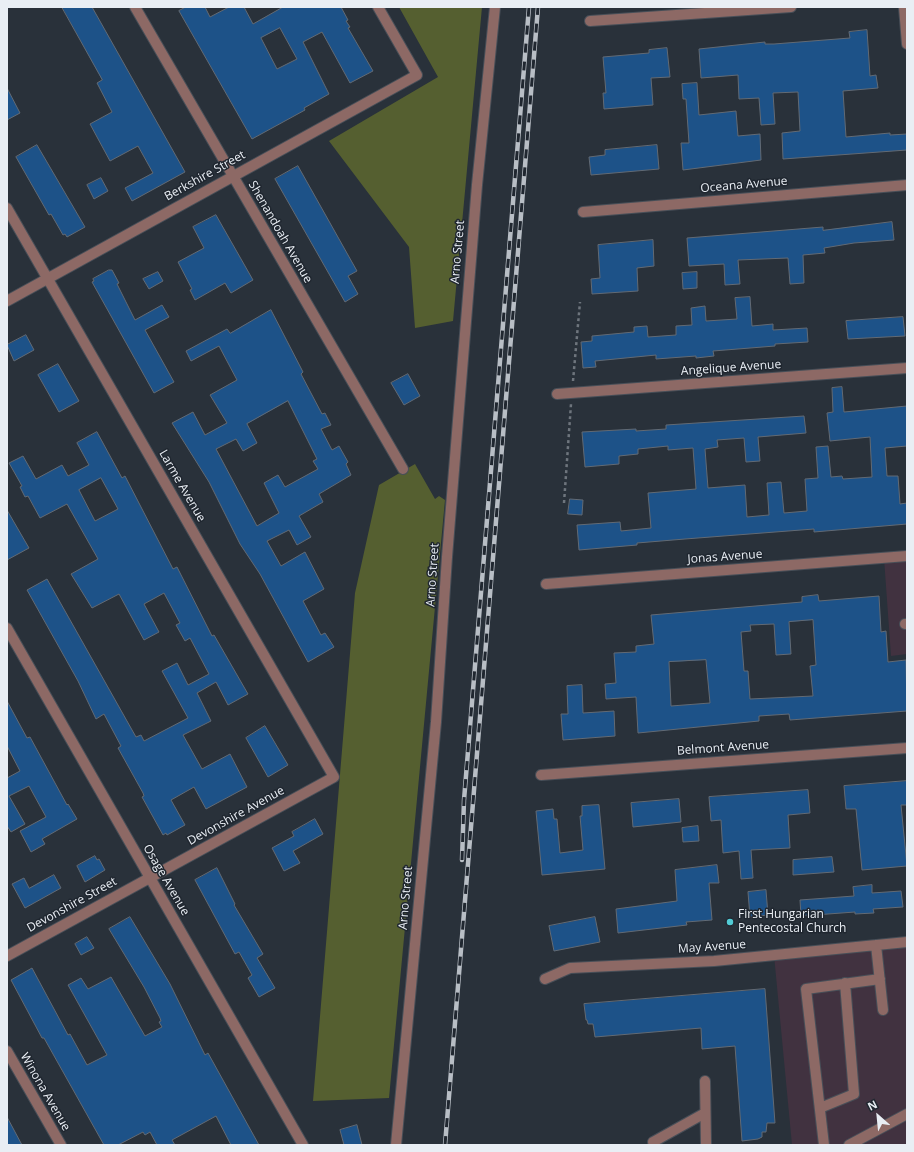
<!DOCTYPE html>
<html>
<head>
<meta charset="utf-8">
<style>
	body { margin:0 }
	#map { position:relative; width:914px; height:1152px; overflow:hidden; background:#29313a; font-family:"Open Sans",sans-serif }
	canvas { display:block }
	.frame { position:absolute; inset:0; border:8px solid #e9eef4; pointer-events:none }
	.north { position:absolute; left:858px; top:1096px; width:40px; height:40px; -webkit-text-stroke:3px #202730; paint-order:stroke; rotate:333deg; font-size:11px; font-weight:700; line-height:16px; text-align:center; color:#e9eef4 }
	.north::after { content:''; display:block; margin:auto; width:14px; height:18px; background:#e9eef4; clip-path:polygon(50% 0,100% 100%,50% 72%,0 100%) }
</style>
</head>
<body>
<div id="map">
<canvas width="914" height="1152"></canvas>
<div class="frame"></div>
<div class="north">N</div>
</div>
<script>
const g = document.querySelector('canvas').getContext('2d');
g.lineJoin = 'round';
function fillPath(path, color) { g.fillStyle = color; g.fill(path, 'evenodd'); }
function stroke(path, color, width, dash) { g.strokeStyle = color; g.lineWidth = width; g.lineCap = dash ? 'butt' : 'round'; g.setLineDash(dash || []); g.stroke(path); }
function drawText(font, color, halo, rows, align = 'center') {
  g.font = font + ' "Open Sans",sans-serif'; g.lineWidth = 3; g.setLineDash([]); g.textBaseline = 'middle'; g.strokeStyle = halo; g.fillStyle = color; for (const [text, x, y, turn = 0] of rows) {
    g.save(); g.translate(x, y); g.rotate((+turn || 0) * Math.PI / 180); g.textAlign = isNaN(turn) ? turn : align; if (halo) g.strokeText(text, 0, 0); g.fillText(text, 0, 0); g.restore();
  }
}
fillPath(new Path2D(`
	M907,556v98l-16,2 -7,-98z
	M907,942v203h-115l-18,-190z`), '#413240');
fillPath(new Path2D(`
	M399,7h83l-29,314 -38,7 -6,-81 -80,-106 109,-64z
	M415,464l20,35 4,-3 6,4 -56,598 -76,3 42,-508 24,-108z`), '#555f30');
const building = new Path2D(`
	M62,7h30l93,165 -53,29 -7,-13 28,-15 -15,-27 -28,15 -13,-24 -7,-13 22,-12 -15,-29 5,-3z
	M186,7h19l5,10 19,-10h15l9,17 30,-17h58l7,13 -2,1 4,6 -2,1 25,43 -23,12 -28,-51 -19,10 26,52 -25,14 1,2 -53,29 -73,-128zM280,28l17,31 -20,10 -16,-31z
	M867,30l3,46 6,-1 2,13 -35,3 3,46 44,-4v2l17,-1v16l-124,9 -1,-26 18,-2 -2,-39 -25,1 2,31 -14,1 -2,-27 -20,1 -1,-24 -37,3 -2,-29 66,-7v2h9l76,-6 -1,-6z
	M667,48l3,29 -19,1 2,27 -49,4 -1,-16h3l-3,-36 46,-4v-3z
	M697,83l2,32 37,-4 2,25 22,-2 1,26 -78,10 -2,-27h8l-3,-44h-3l-1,-15z
	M7,88l13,25 -13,7z
	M37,145l48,82 -18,10 -2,-3 -2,1 -12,-21 -2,1 -33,-58z
	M657,145l2,24 -68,6 -2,-18 16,-2v-5z
	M298,166l59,105 -9,5 10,18 -13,8 -70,-123z
	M101,178l7,13 -14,8 -7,-14z
	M216,215l37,65 -22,13 -6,-10 -30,17 -5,-10 2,-1 -14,-27 26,-14 -11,-21z
	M892,222l2,18 -40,3 -30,5 1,5 -22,2 1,28 -14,1 -2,-26 -50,2 2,24 -15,1 -1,-21 -35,2 -2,-28 136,-11v3z
	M653,240l1,26 -17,2 1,23 -46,3 -1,-15 9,-1 -2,-33z
	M109,270h3l7,13 -2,1 18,36 27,-15 7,12 -24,13 29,52 -20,11 -62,-111 2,-1 -1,-2z
	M158,272l5,9 -14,8 -6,-10z
	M697,272v16l-14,1 -1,-16z
	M750,297l2,29 21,-2v6l34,-2 1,14 -33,2v2l-62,5 1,5 -18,2v-2l-40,3v-4l-61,6 1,6 -13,1 -2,-26 11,-1v-5l42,-4v-5l13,-1 1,11 28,-2v-9l16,-1 -1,-17 14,-2 1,15 31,-2 -2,-21z
	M271,310l32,62 -2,2 21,40 3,-1 6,12 -10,4 11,21 7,-4 9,16 -2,2 5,11 -32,19 4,8 -24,14 12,21 -14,8 -8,-15 -22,11 14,25 24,-14 19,37 -21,12 18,34 4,-2 9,14 -26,15 -48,-88 -20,-30 -31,-62 -37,-59 21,-11 12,23 22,-12 -17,-28 27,-15 -18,-34 -28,15 -5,-10 41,-22 3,4zM288,401l29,58 -4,2 5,8 -33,18 -7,-12 -14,8 15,30 -22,13 -41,-77 20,-10 7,12 14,-8 -10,-19z
	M903,317l2,19 -57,3 -2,-18z
	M26,335l8,15 -20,11 -7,-16z
	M58,364l21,37 -20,11 -21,-37z
	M408,374l12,22 -16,9 -13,-22z
	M842,387l2,25 63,-6v40l-22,2 2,28h11l2,28 7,-1v21l-93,8v-3l-129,10 -48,4v2l-58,5 -2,-25 43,-3 1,9 30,-3 -3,-35 48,-4 -3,-41 -25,2v-4l-30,3v5l-19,2v8l-34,3 -3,-35 54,-3v2l30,-2v-4l138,-9 2,17 -48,4 2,24 -14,1 -2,-24 -27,2 1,7 -13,2 3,39 37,-3 2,32 22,-2 -2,-32 14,-1 3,31 23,-2 -2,-32 13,-1 -2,-31 12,-1 3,31 11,-1 1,3 29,-2 -2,-40 -40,4 -3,-28 6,-1 -1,-24z
	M97,432l25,46 3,-2 48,93 4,-2 35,69 2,-1 34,59 -20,11 -12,-23 -19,11 14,28 -28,14 19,34 28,-15 17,33 -41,22 -12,-22 -23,13 14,25 -18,10 -1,-2 -3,2 -21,-38 2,-1 -1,-3 -25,-45 3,-2 -17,-32 -8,5 -18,-38 -51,-91 20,-11 89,158 5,-2 3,6 44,-23 -26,-47 15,-8 11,22 21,-11 -19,-36 -5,3 -9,-16 4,-2 -16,-30 -20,11 15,28 -15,8 -25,-46 -27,14 -21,-34 27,-15 -31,-55 -27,14 -12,-22 -3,1 -5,-10 2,-1 -13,-23 14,-7 13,23 26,-14 6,11 21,-11 -12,-22zM101,478l17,31 -23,12 -16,-31z
	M570,499l13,1 -1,15 -14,-1z
	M7,510l22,38 -22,12z
	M818,595l1,6 60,-5 2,36 5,-1 2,31 18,-2 1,51 -117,9 -1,-6 -30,2v5l-121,12 -2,-36 -30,2 -1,-15 11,-1 -2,-30 22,-1v-6l18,-2 -3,-29 151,-13v-5zM813,620l3,45 -6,1 3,30 -63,3 -2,-28h-4l-3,-39 10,-1 -1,-6 24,-1 2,31 15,-1 -2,-32zM706,660l4,43 -39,3 -2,-44z
	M582,685l1,28 31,-2 1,25 -52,4 -2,-26h7l-1,-28z
	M7,701l20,37 3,-1 37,68 1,-1 9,15 -35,20 3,5 -14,8 -11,-21 26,-14 -17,-31 -20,10 16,28 -14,8 -4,-6v-48l13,-7 -13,-25z
	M265,726l23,39 -20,12 -22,-39z
	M907,781v24h-6l6,61 -45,4 -6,-61h-10l-2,-23z
	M808,790l2,23 -22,2 2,33 -39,2 2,28 -12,1 -2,-28 -16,2 -2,-33 -10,1 -2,-24z
	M679,799l2,23 -48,5 -2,-24z
	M599,805l6,64 -63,6 -6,-64 17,-2 1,10h3l3,34 23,-3 -3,-34h2v-10z
	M315,819l8,15 -30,17 7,12 -16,8 -12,-23 22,-12 -2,-4z
	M698,826l1,15 -16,1 -1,-14z
	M95,856l2,4 2,-1 6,11 -20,12 -8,-16z
	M832,857l2,15 -41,3v-15z
	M717,865l2,18h-10l3,37 -26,2 1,3 -69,8 -2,-24 61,-8 -2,-31z
	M217,868l18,36 -1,1 29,49 -6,4 18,30 -16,9 -11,-19 4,-3 -13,-23 -4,2 -40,-74z
	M54,875l7,13 -36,20 -13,-24 12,-6 5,10z
	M872,885v8l29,-2 2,16 -30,2 1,4 -19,1v-2l-54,4 -1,-16 54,-4 -1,-9z
	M766,890l2,25 -18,2 -2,-25z
	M130,917l40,67 35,71 3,-2 51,92h-28l-15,-29 -44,24 3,5h-18l-7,-13 -5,3 -2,-3 -25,13h-14l-60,-107h-2l-31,-58 21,-12 36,67 2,-1 17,31 20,-10 -39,-70 13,-7 7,11 23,-12 34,59 17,-9 -3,-5 2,-1 -1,-3 -16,-31 -35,-58z
	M595,917l5,25 -46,9 -5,-25z
	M87,937l7,11 -13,7 -6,-11z
	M765,989l10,134h-8l-1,9h-4v5l-4,2 -16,2 -7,-95 -33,3 -1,-21 -106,9 -2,-13h-5l-1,-4h-1l-2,-16z
	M7,1117l15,28h-15z
	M357,1125l5,20h-18l-4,-15z`);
fillPath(building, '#1d5288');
stroke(building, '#626a74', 1);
const minor = new Path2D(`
	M135,7l268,462
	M904,7l3,37
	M590,21l201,-14
	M7,208l327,569 -327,179
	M583,212l324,-27
	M7,301l410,-226 -39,-68
	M557,394l350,-26
	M546,584l361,-28
	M905,624h2
	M7,628l296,517
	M541,775l366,-27
	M876,945l7,65
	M545,979l25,-11 144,-7 193,-19
	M7,1051l54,94
	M705,1081l1,64
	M820,1108l34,-14 -9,-111
	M396,1145l40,-423 11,-165 30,-372 18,-178
	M655,1145l-2,-3 52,-29
	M824,1145l-18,-156 74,-10
	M849,1145l58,-31`);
stroke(minor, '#484f58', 12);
stroke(new Path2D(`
	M573,381l7,-79
	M564,503l7,-99`), '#6e757d', 2.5, [3, 3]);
stroke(minor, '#8d6965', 10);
const rail = new Path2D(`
	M462,860l2,-60 65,-793
	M445,1145l93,-1138`);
stroke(rail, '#b8bec5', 4.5);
stroke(rail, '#202730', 3, [9]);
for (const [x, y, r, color] of [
	[730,922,4,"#52ccd6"]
]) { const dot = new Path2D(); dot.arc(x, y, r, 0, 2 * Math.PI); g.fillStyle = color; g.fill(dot); stroke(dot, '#202730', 1.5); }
drawText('12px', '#e9eef4', '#202730', [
	["Berkshire Street",205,176,-29],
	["Oceana Avenue",744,185,-5],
	["Shenandoah Avenue",280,232,60],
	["Arno Street",458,252,-85],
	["Angelique Avenue",731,368,-4],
	["Larme Avenue",182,486,60],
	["Jonas Avenue",725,557,-4],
	["Arno Street",433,575,-86],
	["Belmont Avenue",723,748,-4],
	["Devonshire Avenue",236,816,-29],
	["Osage Avenue",166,880,60],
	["Arno Street",406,898,-85],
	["Devonshire Street",72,905,-29],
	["May Avenue",712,947,-4],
	["Winona Avenue",45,1092,60]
]);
drawText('12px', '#e9eef4', '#202730', [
	["First Hungarian",738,915],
	["Pentecostal Church",738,929]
], 'left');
</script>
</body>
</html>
